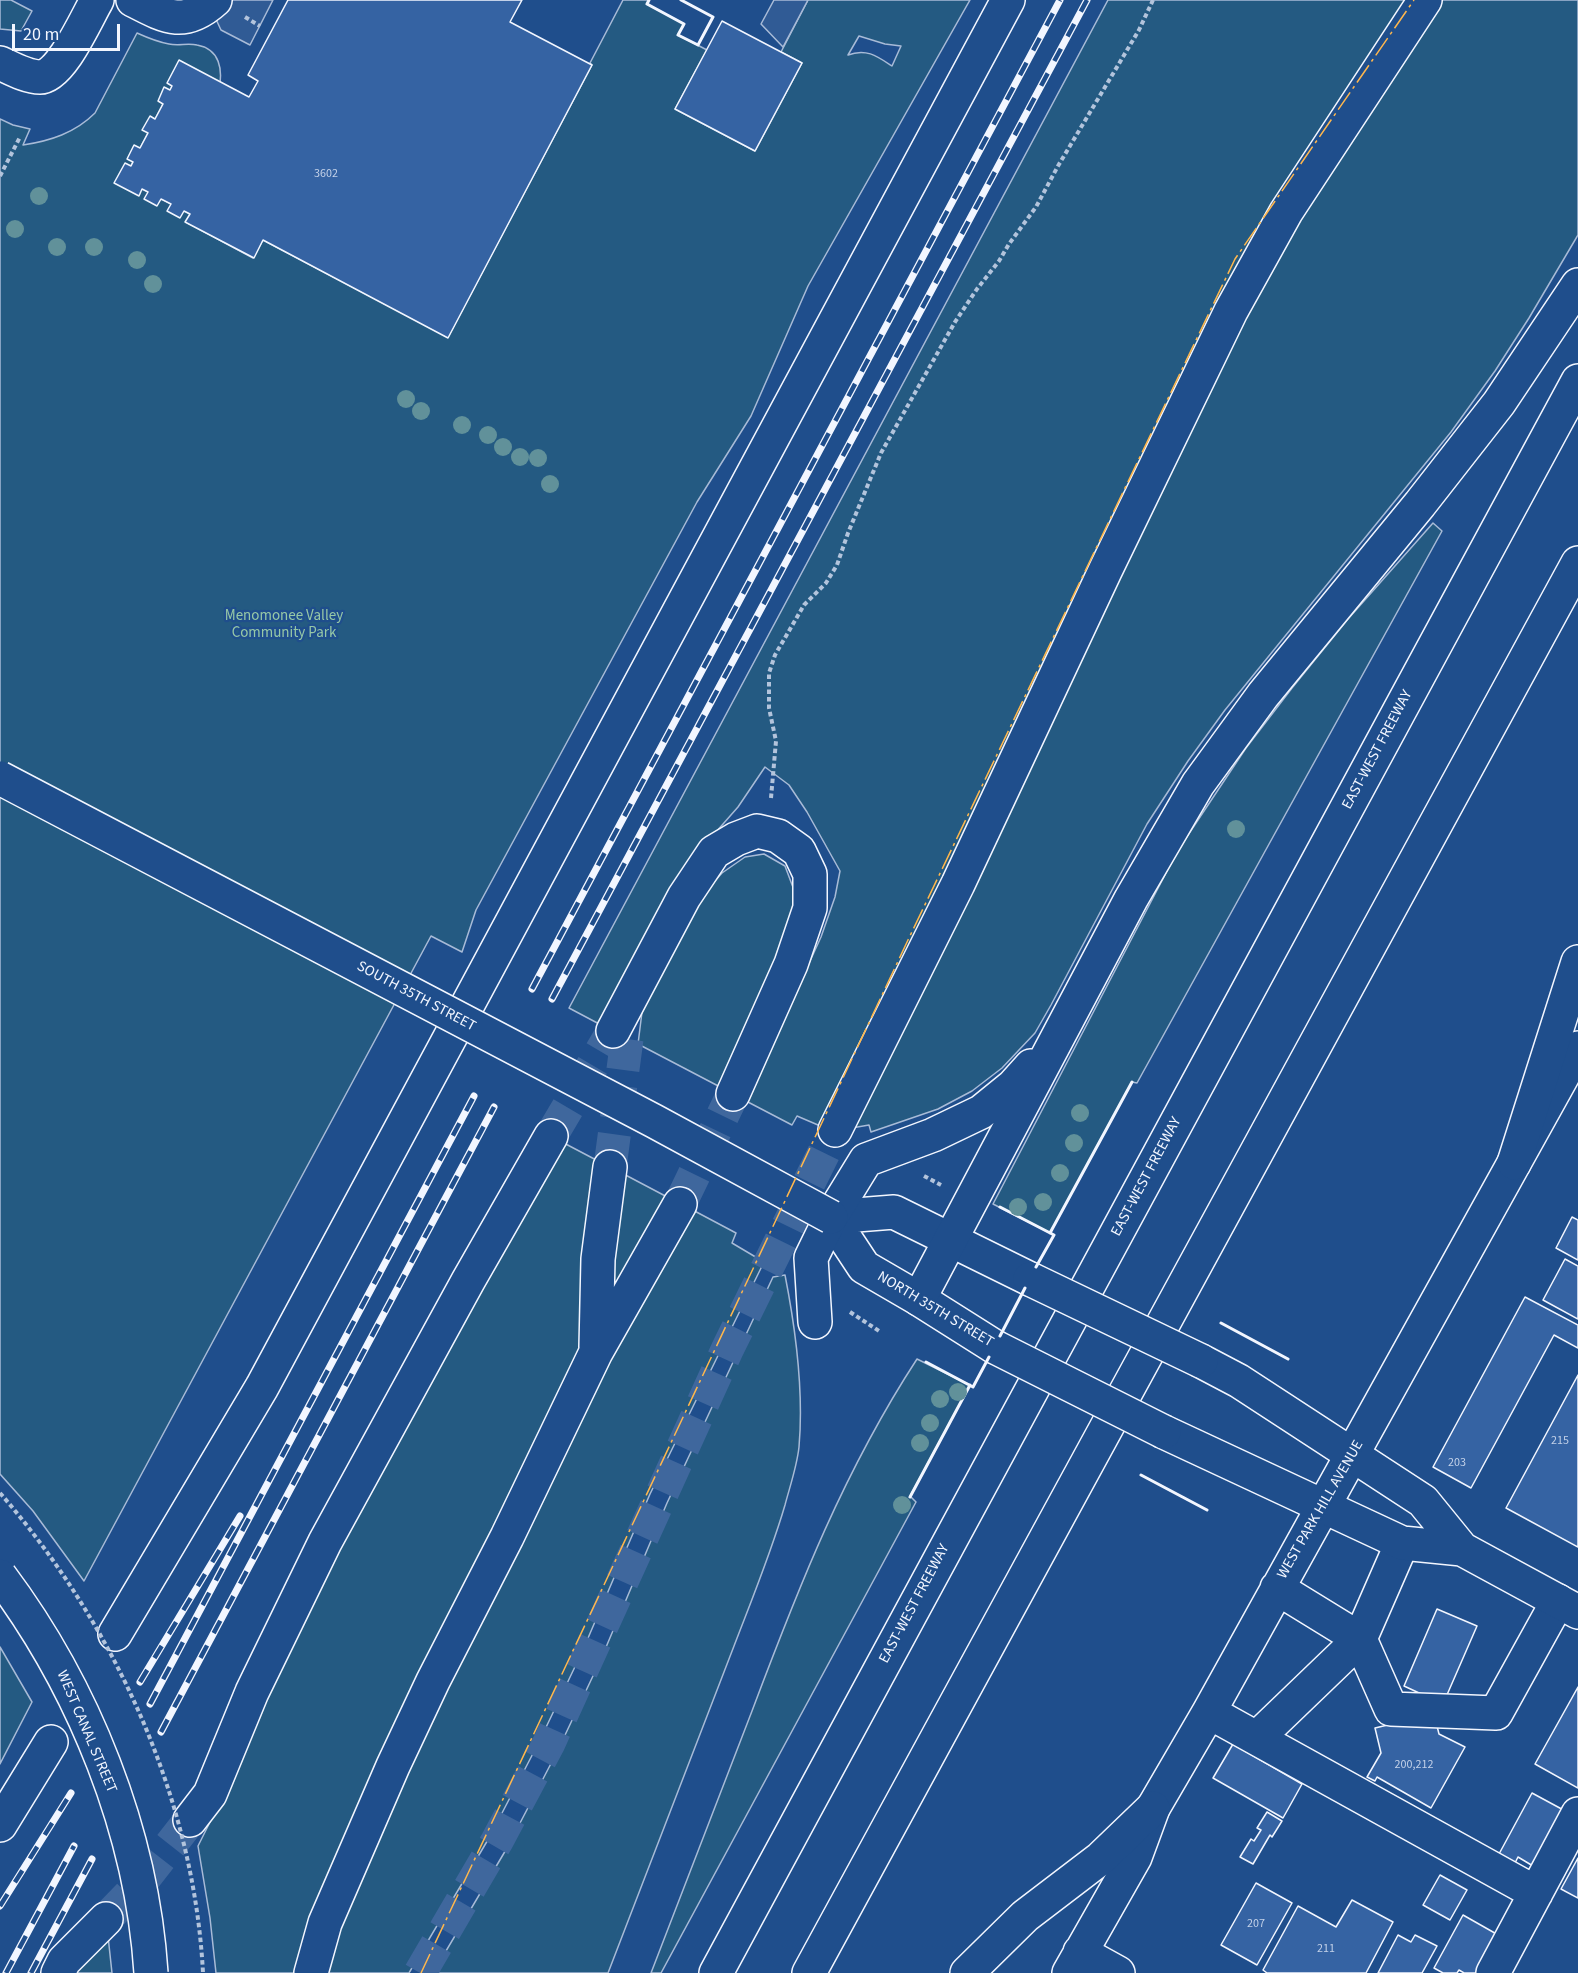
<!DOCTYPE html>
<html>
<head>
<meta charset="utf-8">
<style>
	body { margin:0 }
	#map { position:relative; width:1578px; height:1973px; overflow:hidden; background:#1f4e8c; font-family:"Source Sans 3",sans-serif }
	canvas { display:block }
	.scale { position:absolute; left:12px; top:24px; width:108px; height:27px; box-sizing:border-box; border:3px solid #f2f6ff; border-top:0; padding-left:8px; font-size:18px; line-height:21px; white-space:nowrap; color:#f2f6ff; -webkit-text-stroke:4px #1f4e8c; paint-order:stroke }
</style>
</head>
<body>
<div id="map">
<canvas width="1578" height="1973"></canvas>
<div class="scale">20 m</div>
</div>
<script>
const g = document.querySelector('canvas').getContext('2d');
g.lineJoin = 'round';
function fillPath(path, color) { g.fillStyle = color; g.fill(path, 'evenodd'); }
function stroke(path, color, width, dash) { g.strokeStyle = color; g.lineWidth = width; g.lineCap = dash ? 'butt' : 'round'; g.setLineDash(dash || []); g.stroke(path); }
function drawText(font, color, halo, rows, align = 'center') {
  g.font = font + ' "Source Sans 3",sans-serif'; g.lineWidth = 4.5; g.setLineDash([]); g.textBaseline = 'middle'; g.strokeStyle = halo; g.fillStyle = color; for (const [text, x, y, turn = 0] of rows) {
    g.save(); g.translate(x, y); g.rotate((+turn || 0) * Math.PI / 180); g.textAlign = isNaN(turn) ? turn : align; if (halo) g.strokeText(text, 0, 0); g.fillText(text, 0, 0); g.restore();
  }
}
const green = new Path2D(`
	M0,0h11l21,11 -11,20 -21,-2z
	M623,0h26l-2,4 37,20 -6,11 29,15 -32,59 80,42 47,-88 -21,-11 27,-52h162l-162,286 -57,130 -54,86 -221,408 -14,42 -31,-16 -347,645 -51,-70 -33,-37v-1355l13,6 17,4 -7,16c27,-4 52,-12 72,-32l42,-80c11,5 21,9 32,11 9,2 19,-1 28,1 23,4 26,25 22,44l-38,-20 -57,110 66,35 -4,8 67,36 10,-18 185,97 144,-272 -2,-2zM859,36l26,8 16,2 -9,20c-15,-10 -26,-18 -44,-11z
	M1108,0h301l-584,1128 -28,-12 -5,9 -46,-24 75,-164 14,-40 5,-26 -33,-59 -18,-27 -24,-18 -27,40 -22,25 -113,194 -34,-18z
	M1437,0h141v235l-49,83 -34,53 -44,61 -226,278 -37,51 -41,63 -96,181 -16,28 -33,35 -30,23 -34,18 -67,23 -2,-7 -23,4 396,-818z
	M1433,523l9,8 -305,552 -5,-1 -82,151 -57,-29 185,-354 68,-102 46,-60 56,-69z
	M764,854l21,12 9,24 -1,36 -69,163 -86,-45 5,-40 52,-101 27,-30 23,-16z
	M560,1141l40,21 -12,176 -290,635h-82l-6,-55 -12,-72 15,-30 120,-269z
	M616,1170l55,29 -58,96z
	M687,1207l49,26 -4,10 32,19 -114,232 -68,158 -43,90 -50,96 -80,135h-87l62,-167z
	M785,1275c11,56 19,115 14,172 -2,19 -9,39 -14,58 -14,48 -33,94 -51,141 -42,109 -84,218 -126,327h-175l74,-125 50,-96 44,-93 66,-156 106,-226z
	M917,1359l53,26 -60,111 6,6 -255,471h-10c34,-87 67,-175 101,-262 47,-125 92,-240 165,-352z
	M0,1647l32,55 -32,62z
	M108,1936l4,37h-44z`);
fillPath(green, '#245a82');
stroke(green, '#a8bbd7', 1.5);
const parking = new Path2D(`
	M207,0h66l-23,45 -29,-15z
	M774,0h34l-25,47 -22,-23z`);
fillPath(parking, '#305b95');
stroke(parking, '#a8bbd7', 1.5);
const building = new Path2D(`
	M288,0h234l-12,22 82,43 -144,273 -185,-98 -9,18 -69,-36 5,-8 -6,-3 -4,7 -13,-7 4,-7 -10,-5 -4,7 -13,-7 4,-7 -6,-3 -3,7 -25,-13 11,-20 6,3 2,-4 -6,-3 7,-14 6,3 8,-15 -6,-3 8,-14 5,3 8,-15 -5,-3 6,-14 6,3 2,-4 -5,-3 12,-23 70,37 9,-16 -10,-6z
	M722,21l80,42 -47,88 -80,-42z
	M1572,1217l6,3v40l-22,-12z
	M1565,1259l13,7v53l-35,-19z
	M1525,1297l53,28v23l-24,-13 -83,153 -38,-21z
	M1578,1375v172l-72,-39z
	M1437,1609l40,17 -34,78 -39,-18z
	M1578,1687v101l-43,-24z
	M1434,1714l5,20 26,13 -34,61 -54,-31 -2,4 -8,-4 14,-24 -6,-25z
	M1233,1744l69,40 -19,34 -70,-40z
	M1532,1793l37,20 -31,56 -20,-12 -3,6 -16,-9z
	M1267,1812l15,9 -10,16 -2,-2 -17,29 -13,-7 11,-18 3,2 7,-11 -4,-2z
	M1578,1858v40l-17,-9z
	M1440,1875l27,15 -17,30 -27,-15z
	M1256,1883l36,20 -35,62 -36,-20z
	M1352,1900l41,22 -27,51h-99l-4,-3 35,-64 38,21z
	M1463,1915l37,21 -20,37h-16l-5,-3 -2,3h-14l-9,-5z
	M1398,1935l13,7 4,-7 22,11 -15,27h-44z`);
fillPath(building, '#3563a3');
stroke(building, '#f2f6ff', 1.5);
stroke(new Path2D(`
	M551,1136l62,-105
	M610,1167l17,-128
	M680,1204l53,-110
	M106,1919l34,-35 50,-64
	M420,1973l77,-132 52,-98 178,-393 108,-220`), '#3f679d', 33, [33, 16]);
const minor = new Path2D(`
	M133,0c33,17 51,28 82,0
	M0,63c11,5 27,14 40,14 21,0 47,-60 57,-77
	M613,1031l71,-134 30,-45 22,-13 21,-8 21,5 21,15 11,23v34l-19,56 -58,130
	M835,1130l123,-246 147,-313 126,-260 55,-99 139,-212
	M596,1347l2,-88 12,-92
	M1277,1588l83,51 42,-96
	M115,1634l147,-247 746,-1387
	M1209,1712l327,181
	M1257,1738l103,-99 31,70 105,4 62,-112
	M190,1820l20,-26 42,-102 73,-150 143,-261 83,-145
	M0,1825l51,-83
	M1080,1952l38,21
	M58,1973l6,-12 42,-42
	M311,1973l14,-50 68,-157 40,-85 74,-144 89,-185 84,-148
	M1069,1973l66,-116 18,-49 56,-96 369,-664
	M1493,1973l85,-159`);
const major = new Path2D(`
	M995,1347l-76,-48 -55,-32 -33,-50 63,-5 136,67
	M1201,1361l38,20 184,120 39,48 116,63
	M1164,1432l238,111 60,6`);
const highway = new Path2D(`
	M1514,1163l64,-201
	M919,1299l212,-400 67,-115 65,-89 157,-191 79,-101 79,-118
	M815,1322l-4,-64 20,-41 35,-57 67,-25 48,-23 32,-26 18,-20
	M716,1973l862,-1592
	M809,1973l769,-1410
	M967,1973l58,-57 76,-58 52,-50`);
stroke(minor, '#f2f6ff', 36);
stroke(major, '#f2f6ff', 36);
stroke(highway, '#f2f6ff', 36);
stroke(new Path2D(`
	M245,17l15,9
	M0,176l20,-39
	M771,798l5,-57 -7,-33v-35l6,-18 29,-50 22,-22 11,-18 11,-32 33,-80 74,-131 22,-33 22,-28 10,-17 27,-37 22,-41 81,-136 14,-30
	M924,1176l17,9
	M850,1312l29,19`), '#b3c4dc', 4, [4.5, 3]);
stroke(minor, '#1f4e8c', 33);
stroke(major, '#1f4e8c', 33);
stroke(highway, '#1f4e8c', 33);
const rail = new Path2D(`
	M532,989l528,-989
	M552,999l535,-999
	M140,1682l100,-166
	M150,1704l324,-608
	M161,1732l333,-625
	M0,1906l71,-113
	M6,1973l68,-127
	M31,1973l61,-114`);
stroke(rail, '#f2f6ff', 7);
stroke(rail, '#1f4e8c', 4.5, [14]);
const minorBridge = new Path2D(`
	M0,1576c84,112 142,256 151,397`);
const majorBridge = new Path2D(`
	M0,778l654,343 177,96
	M1030,1279l171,82
	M995,1347l169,85`);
stroke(minorBridge, '#f2f6ff', 36, []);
stroke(majorBridge, '#f2f6ff', 36, []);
stroke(new Path2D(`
	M0,1493c114,131 194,305 203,480`), '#b3c4dc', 4, [4.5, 3]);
stroke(minorBridge, '#1f4e8c', 33);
stroke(majorBridge, '#1f4e8c', 33);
stroke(new Path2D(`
	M649,0l-2,4 37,20 -6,11 20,10 15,-28 -32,-17
	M1000,1207l54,28 -18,32
	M1050,1233l82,-151
	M1221,1323l67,36
	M1000,1336l25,-48
	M926,1362l47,25 16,-30
	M1141,1475l66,35
	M910,1497l60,-112`), '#f2f6ff', 3);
stroke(new Path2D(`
	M421,1973l487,-1033 327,-681 179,-259`), '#ffb74d', 1.5, [21, 4.5, 3, 4.5]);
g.fillStyle = '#61919a';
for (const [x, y] of [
	[39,196],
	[15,229],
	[57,247],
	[94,247],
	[137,260],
	[153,284],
	[406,399],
	[421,411],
	[462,425],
	[488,435],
	[503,447],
	[520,457],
	[538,458],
	[550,484],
	[1236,829],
	[1080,1113],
	[1074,1143],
	[1060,1173],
	[1043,1202],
	[1018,1207],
	[958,1392],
	[940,1399],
	[930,1423],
	[920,1443],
	[902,1505]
]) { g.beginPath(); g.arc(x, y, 9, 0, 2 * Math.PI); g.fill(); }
drawText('12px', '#c3d1e8', null, [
	["3602",326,174],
	["215",1560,1441],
	["203",1457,1463],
	["200,212",1414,1765],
	["207",1256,1924],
	["211",1326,1949]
]);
drawText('15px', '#97c8a6', '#1f4e8c', [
	["Menomonee Valley",284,617],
	["Community Park",284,634]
]);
drawText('15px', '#f2f6ff', '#1f4e8c', [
	["EAST-WEST FREEWAY",1378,750,-62],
	["SOUTH 35TH STREET",416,997,28],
	["EAST-WEST FREEWAY",1147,1177,-62],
	["NORTH 35TH STREET",935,1310,31],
	["WEST PARK HILL AVENUE",1321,1510,-60],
	["EAST-WEST FREEWAY",915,1604,-62],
	["WEST CANAL STREET",86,1732,67]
]);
</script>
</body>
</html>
